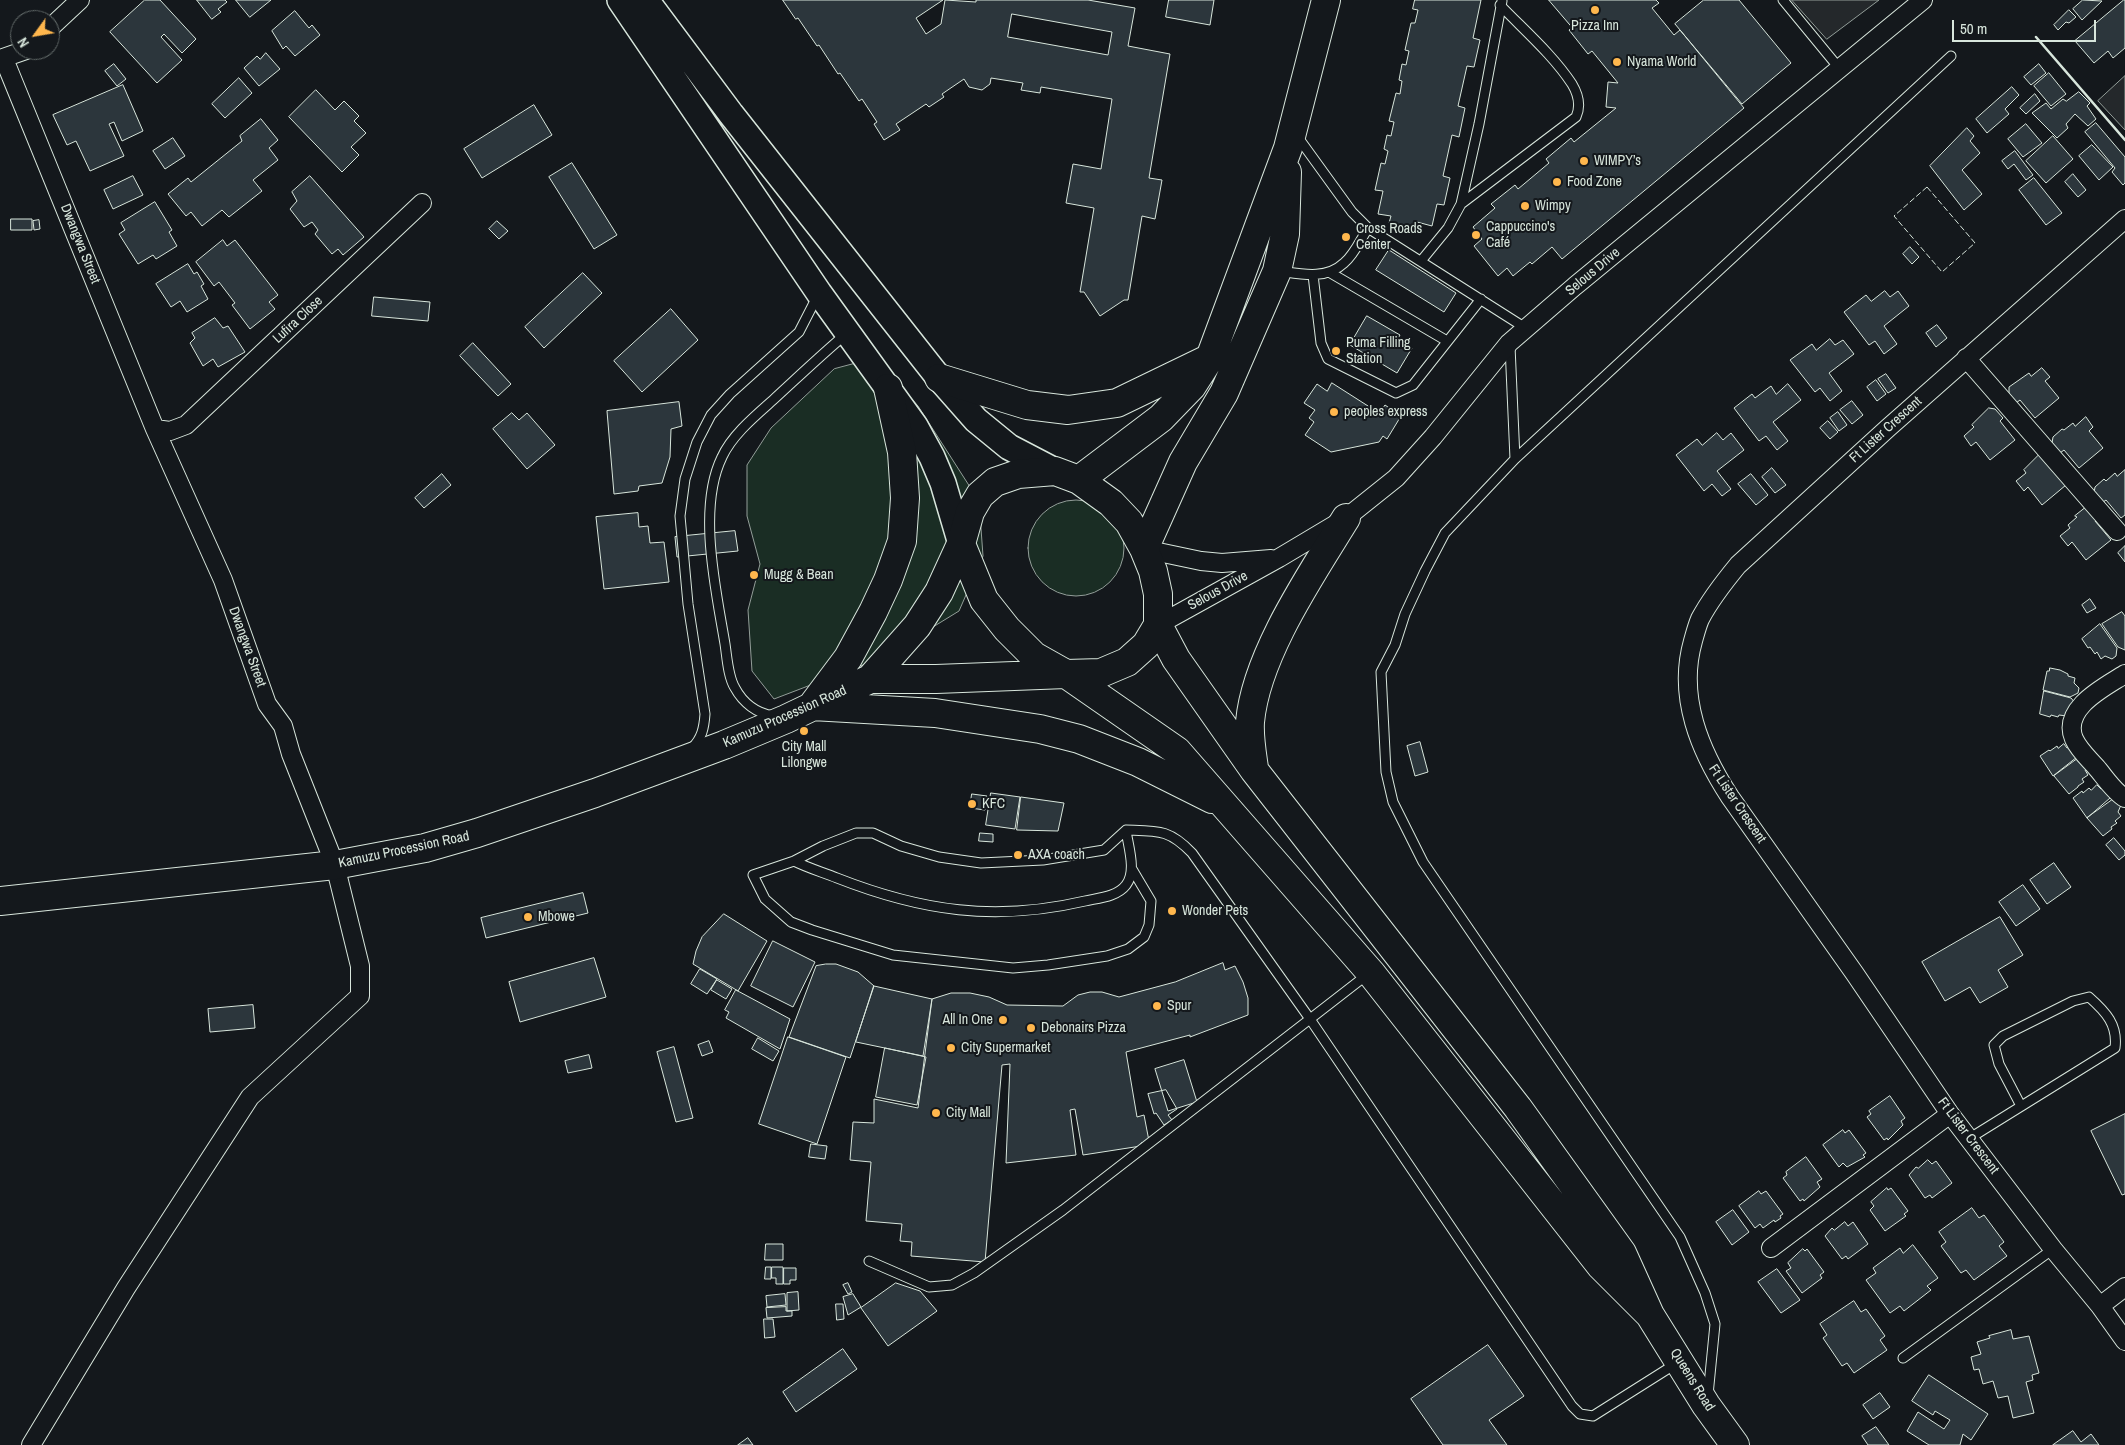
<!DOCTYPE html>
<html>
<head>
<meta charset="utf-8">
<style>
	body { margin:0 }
	#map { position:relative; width:2125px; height:1445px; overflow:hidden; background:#14181c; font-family:"Archivo Narrow",sans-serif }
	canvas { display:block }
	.north { position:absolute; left:10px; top:10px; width:50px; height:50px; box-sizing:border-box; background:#14181c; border:1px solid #626a69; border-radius:50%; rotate:238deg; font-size:14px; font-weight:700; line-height:20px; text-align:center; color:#d8e6dc }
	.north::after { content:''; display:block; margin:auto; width:18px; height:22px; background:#ffb74d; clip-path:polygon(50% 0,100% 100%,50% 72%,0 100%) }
	.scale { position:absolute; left:1952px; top:20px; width:144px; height:22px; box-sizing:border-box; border:2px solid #d8e6dc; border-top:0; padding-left:6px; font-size:15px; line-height:18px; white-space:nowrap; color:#d8e6dc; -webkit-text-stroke:4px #14181c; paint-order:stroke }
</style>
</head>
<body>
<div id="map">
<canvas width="2125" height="1445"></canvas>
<div class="north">N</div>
<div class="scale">50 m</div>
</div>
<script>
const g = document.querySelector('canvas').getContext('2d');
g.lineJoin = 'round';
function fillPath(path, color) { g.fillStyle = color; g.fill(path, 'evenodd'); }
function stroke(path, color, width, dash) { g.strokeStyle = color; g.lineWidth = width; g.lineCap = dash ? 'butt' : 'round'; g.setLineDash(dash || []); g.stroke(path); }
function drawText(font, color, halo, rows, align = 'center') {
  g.font = font + ' "Archivo Narrow",sans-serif'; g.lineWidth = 4; g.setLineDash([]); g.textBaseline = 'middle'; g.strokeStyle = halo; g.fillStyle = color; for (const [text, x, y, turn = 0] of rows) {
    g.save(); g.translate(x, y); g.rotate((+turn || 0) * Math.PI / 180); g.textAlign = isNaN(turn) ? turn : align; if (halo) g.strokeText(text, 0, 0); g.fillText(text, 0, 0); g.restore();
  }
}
const green = new Path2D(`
	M876,358l42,48 61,95 4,55 -24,55 -75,46 -110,42 -22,-28 -4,-61 12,-46 -13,-48v-51l24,-37 63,-59z
	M1028 548a48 48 0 1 1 96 0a48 48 0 1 1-96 0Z`);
fillPath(green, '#1a2d24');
stroke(green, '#939e99', 1);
const parking = new Path2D(`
	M1792,0h87l-52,39z
	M2125,76v54l-27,-29z`);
fillPath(parking, '#24282b');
stroke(parking, '#939e99', 1);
const building = new Path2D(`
	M145,0h15l36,39 -14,14 -18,-19 -3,3 21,23 -25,23 -47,-51z
	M197,0h28l2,2 -9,7 3,3 -9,7z
	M236,0h35l-21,17z
	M783,0h160l-27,18 10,16 15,-10 4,-24 31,2v-2h112l47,8 -7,38 42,8 -21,124 13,2 -7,39 -13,-3 -14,84h-4l-24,16 -16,-24h-4l14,-84 -28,-5 7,-39 28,5 11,-70 -71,-12 -1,6 -19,-3 2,-7 -32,-5 -1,6 -8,6 -13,-3 -5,-8 -22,15 2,3 -15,10 -3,-3 -30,20 4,6 -16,10 -10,-16 3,-2 -15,-23 -3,2 -19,-28 -2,1 -19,-29 -2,1 -19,-28 -2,1zM1012,14l100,18 -4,23 -100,-18z
	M1169,0h45l-4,25 -44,-8z
	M1415,0h66l-8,38 7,2 -6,27 -7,-1 -9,40 7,2 -6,29 -7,-2 -9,41 7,2 -6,27 -7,-1 -5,22 -15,-4 -2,7 -26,-6 2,-7 -13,-2 5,-23 -8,-1 6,-27 4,1 3,-13 -4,-2 3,-14 4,1 3,-14 -5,-1 7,-28 4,1 2,-13 -3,-1 3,-16 4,1 3,-14 -4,-1 6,-27h4l3,-13 -5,-1z
	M1549,0h107l3,3 -7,5 22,27 6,-5 64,78 -182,151 -10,-12 -20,17 -2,-2 -17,14 -6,-8 -9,8 -24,-30 8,-7 -9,-12 22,-19 -4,-4 24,-19 3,4 31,-26 -3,-4 25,-21 3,4 42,-34 -10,-1 2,-25 10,1 -26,-32 -4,3 -19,-24 3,-2z
	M1704,0h35l52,63 -49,41 -67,-80z
	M2083,0l19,1 -20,19 -9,-11z
	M2124,0h1v48l-12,10 -5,-7 -14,12 -19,-22z
	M2069,10l7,7 -7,6 -3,-1 -8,8 -4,-5z
	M295,11l14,17 3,-3 8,10 -25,21 -9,-10 -3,3 -11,-18z
	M266,53l14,16 -21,17 -15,-18 13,-12 3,3z
	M114,64l12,15 -9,7 -12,-15z
	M2039,64l7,9 -15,12 -7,-8z
	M2049,73l17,21 -15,12 -17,-20z
	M239,78l13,15 -27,25 -13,-14z
	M123,85l20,46 -21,10 -8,-19 -5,2 15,32 -34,15 -14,-30 -9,4 -14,-30z
	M2012,87l7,8 -14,14 4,5 -22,19 -11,-14z
	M316,90l19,20 9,-9 15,15 -5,5 12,12 -15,14 8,8 -17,17 -53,-55z
	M2079,92l11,11 -3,3 9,13 -8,7 -13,-12 -9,10 2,4 -11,10 -25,-25 14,-10 5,6 12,-10 3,2z
	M2035,94l5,7 -14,13 -6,-6z
	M534,105l18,30 -70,43 -18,-29z
	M261,119l17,21 -9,8 9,12 -25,20 9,11 -33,26 -7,-7 -20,16 -11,-14 -5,4 -18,-22 20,-16 3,4 51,-41 -2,-5z
	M2096,123l29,34v26l-2,2 -11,-13 3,-4 -30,-36z
	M2026,124l16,19 -19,14 -15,-18z
	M1967,128l7,8 -4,5 10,12 -18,17 20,24 -18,16 -34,-44z
	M2053,136l20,23 -27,24 -20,-22z
	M173,138l12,18 -20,13 -12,-18z
	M2092,145l21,22 -14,13 -20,-24z
	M2015,151l18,24 -7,5 -12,-16 -6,5 -6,-8z
	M572,163l45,72 -23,14 -45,-72z
	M2073,174l13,16 -8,7 -13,-15z
	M133,176l10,19 -30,14 -9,-19z
	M310,176l54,61 -21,18 -5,-6 -6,5 -17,-20 3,-4 -6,-8 -8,5 -14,-18 7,-8 -5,-9z
	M2034,178l28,35 -16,12 -27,-35z
	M155,202l17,28 -3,2 8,14 -21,13 -3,-4 -15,9 -19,-30 6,-4 -4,-7z
	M11,219h21v11h-21z
	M39,220l1,9 -6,1 -1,-9z
	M497,221l11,10 -9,8 -10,-10z
	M223,240l4,6 8,-6 43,55 -9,7 6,7 -25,20 -18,-24 3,-2 -16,-21 -5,4 -18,-24z
	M1910,247l9,10 -7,7 -9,-10z
	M1389,250l67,43 -12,19 -68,-42z
	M188,264l6,10 3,-2 7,12 -3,2 7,13 -21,13 -7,-11 -9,6 -15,-23z
	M583,273l19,20 -58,55 -19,-21z
	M1885,291l5,6 8,-6 11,15 -25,20 13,18 -13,10 -9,-13 -6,4 -25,-33 22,-17 5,6z
	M374,297l56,5 -2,19 -56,-5z
	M671,309l27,31 -56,52 -28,-31z
	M1367,316l33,19 -3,5 15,8 -15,25 -47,-28z
	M215,318l8,10 5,-2 17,26 -27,15 -5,-8 -10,7 -13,-23 5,-5 -3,-5z
	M1937,325l10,13 -11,9 -10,-14z
	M1830,339l5,6 8,-5 11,14 -25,19 13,18 -12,10 -10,-13 -5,4 -25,-32 22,-16 4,6z
	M473,343l38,41 -13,12 -38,-40z
	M2042,368l8,9 -5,4 14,17 -24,20 -15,-18 -4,3 -7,-10v-6l20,-14 2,3z
	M1886,374l10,14 -8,5 -10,-14z
	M1876,380l10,14 -9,7 -10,-14z
	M1332,383l47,30 6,-8 16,11 -14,23 -4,-3 -4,6 -48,10 -26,-17 9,-13 -5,-4 6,-8 -11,-7 13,-19 10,7z
	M1788,384l13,16 -28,22 15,19 -11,9 -11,-14 -7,5 -25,-33 18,-14 3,4 16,-12 5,8z
	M1852,401l11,14 -11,9 -12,-14z
	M679,402l3,24 -11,3 -1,28 -8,26 -23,3 -1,5 -24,3 -7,-83z
	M1989,408l6,1 8,9 -3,3 15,19 -25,20 -14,-18 -5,4 -7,-10 10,-9 -2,-2z
	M1838,412l9,13 -8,6 -9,-13z
	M512,413l7,7 8,-7 28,32 -28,24 -34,-40z
	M2086,417l7,10 -4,4 14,17 -24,20 -15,-18 -4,3 -8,-10 1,-6 9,-8 2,1 9,-7 2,3z
	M1828,421l10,11 -8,7 -10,-11z
	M1717,433l6,7 8,-7 13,17 -27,21 14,18 -9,7 -10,-12 -8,7 -28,-36 21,-16 5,6z
	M2041,453l25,32 -24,20 -14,-18 -4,4 -8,-10 10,-8 -2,-3z
	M1772,468l14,17 -11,8 -13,-16z
	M2125,470v45l-4,3 -15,-18 -4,3 -8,-10 1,-6 9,-8 2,2 9,-8 2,3z
	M442,474l9,11 -27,23 -9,-10z
	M1751,474l17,21 -12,10 -18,-21z
	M2085,508l6,1 8,9 -4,3 16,19 -25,20 -14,-18 -4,4 -8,-10 10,-8 -2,-3 9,-8 -2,-1z
	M638,513l1,14 9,-1 2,17 14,-1 5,40 -65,7 -8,-72z
	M735,531l3,20 -61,6 -2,-20z
	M2125,546v16l-7,-9z
	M2090,599l6,9 -9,5 -5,-8z
	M2122,612l3,4v34l-7,-3 -16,-23z
	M2100,624l17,24 -1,8 -4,3 -7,-3 -4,3 -4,-7 -2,2 -5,-7 -2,1 -6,-9z
	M2050,668l10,2 8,4v2l7,2 -1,5 5,5 -1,5 -8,4 -27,-7 4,-19h2z
	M2044,691l27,7 5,6 -9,12 -8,-1 -1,2 -7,-2 -1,2 -10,-3z
	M1420,742l8,30 -13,4 -8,-30z
	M2064,744l3,4 2,-1 8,10 -24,19 -13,-20 9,-6 1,1 7,-5 1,2z
	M2077,759h2l8,10 -2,1 3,5 -6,4 2,3 -6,4v1l-9,7 -15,-18z
	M2097,785l4,4 2,-1 8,4 -1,6 -23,20 -14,-20 9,-7 1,2 6,-5 2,2z
	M991,793l29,4 -5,32 -29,-4z
	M972,794l15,2 -2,14 -15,-2z
	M1021,797l43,6 -6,28 -41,-1z
	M2112,800l5,1 4,4 -3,7 3,4 -6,5 2,2 -6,4 1,2 -9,7 -16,-18z
	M980,833l13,1v8l-14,-1z
	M2114,838l11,13v4l-6,5 -13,-15z
	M2054,863l17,24 -24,17 -17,-24z
	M2023,885l17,24 -24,17 -17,-24z
	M583,893l5,20 -102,25 -5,-20z
	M724,914l43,27 -29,50 -45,-27 3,-13 6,-14z
	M2000,917l23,38 -25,15 10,17 -28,16 -10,-16 -25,14 -23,-39z
	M773,941l42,21 -22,45 -42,-21z
	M594,958l12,39 -86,25 -11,-40z
	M1223,963l2,7 10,-4 8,16 5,16v17l-58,22v-2l-64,17 11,65 7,-2 5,26 -8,2v3l-58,9 -8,-46 -5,1 6,45 -70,8 4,-99 -8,1 -17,197 -74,-6 1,-14 -12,-1 2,-17 -36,-3 5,-59 -21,-2 3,-38 21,1v-24l44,9 14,-109 19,-6h19l19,4 18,8 56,1 15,-11 12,-3h12l17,5 56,-15z
	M826,964h10l22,8 16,14 -24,72 -61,-21 27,-71z
	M700,969l17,10 -10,15 -16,-10z
	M717,980l15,9 -6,10 -15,-9z
	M874,986l58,13 -9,57 -67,-14z
	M736,990l54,29 -10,30 -54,-31 3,-6 -4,-2z
	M253,1005l2,23 -45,4 -2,-23z
	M788,1037l58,20 -29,87 -58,-20z
	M758,1038l21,13 -6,10 -21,-12z
	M709,1041l4,11 -11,4 -4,-11z
	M674,1047l19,71 -17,4 -19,-70z
	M885,1048l41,9 -9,48 -41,-8z
	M589,1055l3,13 -24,5 -3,-12z
	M1184,1060l13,42 -29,9 -13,-42z
	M1166,1090l11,19 -9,6 4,5 -8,5 -8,-12 -2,1 -6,-20z
	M1890,1096l15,22 -4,3 2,4 -15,15 -1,-2 -3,2 -17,-23 4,-3 -2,-3z
	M2125,1114v80l-3,1 -31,-64z
	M1843,1130l2,3 4,-3 17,23 -3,2 2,2 -18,10 -4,-4 -4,4 -16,-22z
	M811,1144l16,2 -2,13 -16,-2z
	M1806,1157l16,22 -5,3 3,5 -16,14 -1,-2 -3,2 -17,-23 4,-3 -1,-3z
	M1928,1160l4,4 4,-3 16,22 -20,15 -2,-3 -5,3 -16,-23 7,-8 2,1z
	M1887,1188l1,2 3,-2 17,23 -4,3 2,2 -21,15 -15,-21 4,-4 -3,-4z
	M1759,1191l2,3 5,-3 17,23 -3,2 1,2 -6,4 -1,-2 -11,8 -3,-4 -5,4 -16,-22z
	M1972,1208l7,10 5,-3 20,27 -5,4 8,10 -33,24 -8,-10 -5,3 -20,-27 5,-4 -7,-10z
	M1733,1210l16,22 -17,13 -16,-23z
	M1845,1222l3,4 5,-4 15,22 -20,15 -2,-3 -4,3 -17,-23 7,-8 2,2z
	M766,1244h17v16h-18z
	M1913,1245l25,33 -11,8 4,4 -27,21 -4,-5 -10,7 -24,-33 10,-7 -3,-5 27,-20 3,5z
	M1803,1249l2,2 2,-2 17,23 -4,3 2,3 -20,15 -16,-22 5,-3 -3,-5z
	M766,1267h5v12h-6z
	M772,1267h11v17h-7v-6h-4z
	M784,1268h12v12h-6v4h-6z
	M1777,1269l23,31 -19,13 -23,-31z
	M848,1283l4,9 -4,2 -5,-9z
	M896,1283l24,8 17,20 -49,35 -27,-38z
	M798,1292l1,18 -12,1v-18z
	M785,1294l1,11 -19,2 -1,-11z
	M853,1294l8,13 -13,8 -5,-18z
	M1854,1301l7,11 5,-3 19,27 -5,4 7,10 -33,23 -7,-10 -5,3 -19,-28 4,-3 -7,-11z
	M836,1304h7l1,15 -7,1z
	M786,1307v4h6v5l-25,2 -1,-10z
	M764,1319h9l2,18 -10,1z
	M2011,1330l2,9 16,-3 10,37 -7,2 1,5 -7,2 8,31 -21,5 -5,-22 -10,2 -5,-17 -10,3 -4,-15 -5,1 -3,-13 10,-3 -4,-12 13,-4 -1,-2z
	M1488,1345l36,51 -35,24 18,25h-64l-32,-46z
	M843,1349l14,20 -61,43 -13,-20z
	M1929,1375l59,39 -17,26 -8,-6 -3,11h-31l-22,-14 11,-19 26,17 6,-9 -15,-9 -2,4 -21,-14z
	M1880,1393l10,14 -17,12 -10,-14z
	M1876,1427l13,18h-21l-6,-9z
	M2073,1431l8,11 10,-8 8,11h-46z
	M748,1438l5,7h-15z`);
fillPath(building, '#2c363c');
stroke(building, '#d8e6dc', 1);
const service = new Path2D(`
	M1783,0l56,68
	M1297,136l55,76 16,16 159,101
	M1461,204l115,-87c5,-11 2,-23 -4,-33 -19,-29 -48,-54 -72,-79
	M1421,261l27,-33 13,-24 18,-80 23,-123
	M1280,271c21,3 46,9 64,-8 10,-8 17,-24 24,-35
	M1329,272l118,69
	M1313,275l8,68 7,16 68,34 17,-8 68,-86
	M1510,346l5,113 -70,74 -20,38 -20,43 -10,31 -14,27 5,100 7,30 30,60 257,375 25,56 10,31 -7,71
	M1515,459l436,-403
	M773,716c-16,-3 -30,-13 -38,-28 -7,-11 -8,-31 -10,-44 -9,-54 -28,-136 -3,-187 10,-22 33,-41 51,-57 24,-22 48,-45 73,-66
	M692,748c10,-10 12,-20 13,-34l-17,-110 -8,-88 5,-37 12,-37 14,-27 19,-21 69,-62 19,-37
	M794,861c14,7 28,11 43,17 84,33 158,44 248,23 13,-3 32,-4 41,-16 11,-14 2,-39 0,-55
	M1132,869l19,32 -2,24 -5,12 -16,12 -21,7 -59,9 -35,3 -120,-13 -81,-25 -21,-8 -26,-23 -12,-24 41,-14 29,-15 33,-13h17l28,13 38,11 42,6 62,-3 61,-10 22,-20c32,1 43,-1 66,23l118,166 58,-45
	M1970,1138l145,-90c3,-23 -9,-36 -26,-51l-16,4 -70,35 -9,9 5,19 22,42
	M869,1261l60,26 23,-2 22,-12 89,-63 247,-191 262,387 8,8 13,2 84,-53
	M1903,1358l150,-109`);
const minor = new Path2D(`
	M50,28l30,-28
	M0,59l26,-9
	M4,59l151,370 15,2 16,-6 236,-222
	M2125,219l-237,209 -150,137c-14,17 -28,35 -38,54 -3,7 -5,15 -7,22 -16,56 7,110 37,156l125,177 95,140 103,135 47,57 25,35
	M1966,358l151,173
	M1144,549l57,12 21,2 49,-4
	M1158,625l121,-67 67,-40 50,-40 37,-41 76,-94 66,-57 348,-286
	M2125,674c-20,13 -64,34 -51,65 5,11 14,19 22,28 8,9 18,25 29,31
	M1771,1248l179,-134
	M2100,1306l25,-19
	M31,1445l95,-157 124,-191 110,-101v-30l-25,-101 -44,-111 -8,-28 -16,-22 -44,-124 -68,-151`);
const secondary = new Path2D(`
	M620,0l199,293 96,133 17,31 11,26 18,61
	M646,0l85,114 208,264 37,42 33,27 46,24`);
const trunk = new Path2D(`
	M939,378l88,27 41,5 49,-7 91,-44
	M888,388l14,64 3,46 -3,43 -14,39 -15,32 -25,46 -36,48 123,7 105,16 39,10 59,23 74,37
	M1055,471l24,9 32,23 18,19 15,27 9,22 5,23v31l-12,20 -19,17 -26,11 -35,1 -32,-18 -27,-27 -23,-29 -23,-56 9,-32 10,-17 15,-13 23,-8z
	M1079,480l82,-62 31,-32 18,-28 78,-210 38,-148
	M1144,549l39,-87 41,-69 53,-122 8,-37 2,-62
	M1158,625l18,34 78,111 264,338 104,145 28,62 56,90 29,40
	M870,679h66l130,-5 111,77 194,222 230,293 49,49
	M1254,768c-2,-14 -5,-31 -4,-46 6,-67 61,-147 96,-204
	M0,901l335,-36 90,-17 52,-15 118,-40 129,-48 62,-26 84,-40 47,-53 22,-34 22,-48`);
stroke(service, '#d8e6dc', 11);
stroke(minor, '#d8e6dc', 20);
stroke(secondary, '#d8e6dc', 28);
stroke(trunk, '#d8e6dc', 30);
stroke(service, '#14181c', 9);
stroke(minor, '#14181c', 18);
stroke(secondary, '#14181c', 25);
stroke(trunk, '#14181c', 28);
stroke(new Path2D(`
	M1927,187l48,56 -33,29 -48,-56z`), '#d8e6dc', 1, [6, 2.5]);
stroke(new Path2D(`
	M2036,37l89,103`), '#d8e6dc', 2.5);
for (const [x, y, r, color] of [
	[1595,10,5,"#ffb74d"],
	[1617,62,5,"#ffb74d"],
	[1584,161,5,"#ffb74d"],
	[1557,182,5,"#ffb74d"],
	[1525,206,5,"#ffb74d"],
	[1476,235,5,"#ffb74d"],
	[1346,237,5,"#ffb74d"],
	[1336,351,5,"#ffb74d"],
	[1334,412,5,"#ffb74d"],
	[754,575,5,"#ffb74d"],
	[804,731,5,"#ffb74d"],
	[972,804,5,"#ffb74d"],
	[1018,855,5,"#ffb74d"],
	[1172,911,5,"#ffb74d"],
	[528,917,5,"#ffb74d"],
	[1157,1006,5,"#ffb74d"],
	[1003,1020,5,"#ffb74d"],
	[1031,1028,5,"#ffb74d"],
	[951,1048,5,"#ffb74d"],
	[936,1113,5,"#ffb74d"]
]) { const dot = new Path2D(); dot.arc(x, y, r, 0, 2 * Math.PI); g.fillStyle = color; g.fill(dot); stroke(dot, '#14181c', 2); }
drawText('14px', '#d8e6dc', '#14181c', [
	["Pizza Inn",1595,26,"center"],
	["Nyama World",1627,62],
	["WIMPY’s",1594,161],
	["Food Zone",1567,182],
	["Wimpy",1535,206],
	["Cappuccino's",1486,227],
	["Café",1486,243],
	["Cross Roads",1356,229],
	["Center",1356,245],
	["Puma Filling",1346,343],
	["Station",1346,359],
	["peoples express",1344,412],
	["Mugg & Bean",764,575],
	["City Mall",804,747,"center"],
	["Lilongwe",804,763,"center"],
	["KFC",982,804],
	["AXA coach",1028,855],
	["Wonder Pets",1182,911],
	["Mbowe",538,917],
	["Spur",1167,1006],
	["All In One",993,1020,"right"],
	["Debonairs Pizza",1041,1028],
	["City Supermarket",961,1048],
	["City Mall",946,1113]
], 'left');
drawText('14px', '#d8e6dc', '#14181c', [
	["Dwangwa Street",80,244,68],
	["Selous Drive",1593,272,-40],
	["Lufira Close",298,320,-43],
	["Ft Lister Crescent",1886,430,-42],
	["Selous Drive",1218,591,-29],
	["Dwangwa Street",247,647,70],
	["Kamuzu Procession Road",785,717,-24],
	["Ft Lister Crescent",1737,804,56],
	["Kamuzu Procession Road",404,850,-12],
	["Ft Lister Crescent",1968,1136,53],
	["Queens Road",1692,1380,58]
]);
</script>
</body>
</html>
